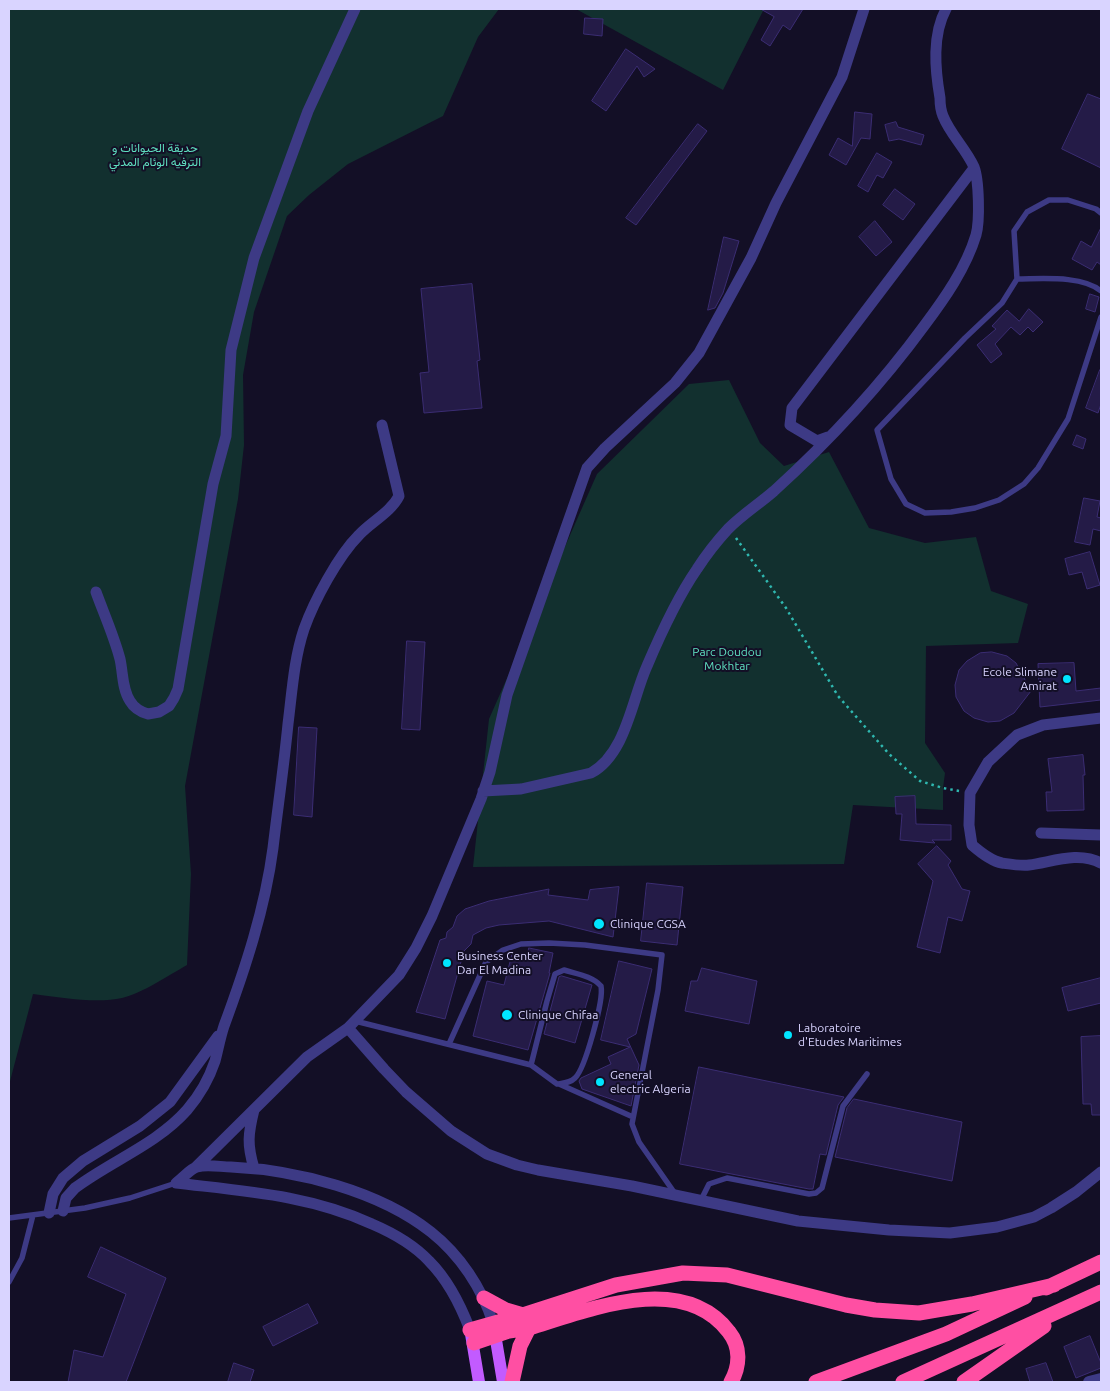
<!DOCTYPE html>
<html>
<head>
<meta charset="utf-8">
<style>
	body { margin:0 }
	#map { position:relative; width:1110px; height:1391px; overflow:hidden; background:#130f26; font-family:Ubuntu,sans-serif }
	canvas { display:block }
	.frame { position:absolute; inset:0; border:10px solid #d9d4ff; pointer-events:none }
</style>
</head>
<body>
<div id="map">
<canvas width="1110" height="1391"></canvas>
<div class="frame"></div>
</div>
<script>
const g = document.querySelector('canvas').getContext('2d');
g.lineJoin = 'round';
function fillPath(path, color) { g.fillStyle = color; g.fill(path, 'evenodd'); }
function stroke(path, color, width, dash) { g.strokeStyle = color; g.lineWidth = width; g.lineCap = dash ? 'butt' : 'round'; g.setLineDash(dash || []); g.stroke(path); }
function drawText(font, color, halo, rows, align = 'center') {
  g.font = font + ' Ubuntu,Vazirmatn,sans-serif'; g.lineWidth = 4; g.setLineDash([]); g.textBaseline = 'middle'; g.strokeStyle = halo; g.fillStyle = color; for (const [text, x, y, turn = 0] of rows) {
    g.save(); g.translate(x, y); g.rotate((+turn || 0) * Math.PI / 180); g.textAlign = isNaN(turn) ? turn : align; if (halo) g.strokeText(text, 0, 0); g.fillText(text, 0, 0); g.restore();
  }
}
fillPath(new Path2D(`
	M9,9h490l-21,28 -35,79 -95,48 -39,31 -22,21 -33,96 -11,63 1,70 -6,54 -53,287 6,88 -4,91c-18,10 -46,29 -65,33 -26,6 -63,-1 -89,-4l-24,91z
	M576,9h188l-41,81z
	M729,380l31,63 24,23 45,-14 40,76 56,15 51,-6 15,54 37,13 -10,39 -92,3 -1,97 20,30 -2,15v22l-90,-5 -9,59 -371,3 16,-148 108,-245 92,-90z`), '#12302f');
const building = new Path2D(`
	M761,9h42l-13,21 -7,-5 -13,21 -9,-6 13,-23z
	M585,18l18,1 -1,17 -18,-2z
	M626,49l29,20 -11,8 -7,-11 -31,45 -14,-10z
	M1088,94l13,5v69l-39,-19z
	M855,112l17,2 -2,25 -9,-1 -15,27 -17,-10 9,-17 14,8z
	M896,122l2,5 26,8 -3,10 -22,-6 -10,2 -4,-16z
	M698,124l9,7 -71,94 -10,-7z
	M877,153l15,9 -9,16 -6,-3 -9,17 -10,-6z
	M895,189l20,15 -12,16 -20,-15z
	M875,221l17,21 -16,14 -17,-19z
	M1101,228v37l-4,-3 -5,8 -20,-11 9,-18 10,6z
	M724,237l15,4 -16,52 -8,15 -7,2z
	M472,284l8,76 -3,1 5,47 -58,5 -4,-40 9,-1 -8,-83z
	M1090,294l9,3 -4,15 -9,-3z
	M1029,309l14,13 -10,10 -5,-5 -8,8 -9,-8 -16,17 7,10 -11,9 -14,-18 19,-16 -4,-3 15,-16 12,11z
	M1100,370l1,1v33l-3,9 -12,-5z
	M1077,435l9,4 -3,10 -10,-4z
	M1084,498l16,3 -3,16 4,1v13l-8,-2 -3,16 -15,-3z
	M1090,552l10,33 -13,4 -5,-17 -13,3 -4,-16z
	M407,641l18,1 -5,88 -18,-1z
	M992,652l15,4 9,7 15,28 -17,22 -14,8 -12,1 -14,-4 -10,-7 -8,-14 -1,-12 4,-15 8,-9 13,-8z
	M1074,663l2,28 25,-3v12l-61,7 -2,-43z
	M299,727l18,1 -5,89 -18,-2z
	M1083,755l2,20h-2l1,35 -37,1 -1,-19h6l-4,-33z
	M915,796l1,28 35,1v15h-19l3,3 -35,-3 2,-26h-6l-1,-17z
	M937,846l14,15 -3,4 14,24 8,2 -8,30 -14,-4 -8,36 -23,-6 16,-66 -15,-17z
	M647,883l36,4 -6,58 -36,-4z
	M619,887l-6,50 -64,-16 -50,4 -13,3 -13,7 -2,9 -7,7 -19,68 -29,-7 24,-72 6,-2 1,-6 6,-5 4,-11 8,-7 24,-8 60,-12 -1,6 40,5 2,-10z
	M529,948l24,5 -4,20h1l-22,77 -55,-14 14,-55 17,4 8,-31 15,4z
	M619,961l33,8 -16,65 -9,5 12,26 -8,41 -49,-17 -3,-8 2,-3 30,-14 -3,-7 22,-10 -29,-7z
	M702,968l55,13 -8,43 -64,-13 6,-30h6z
	M562,976l30,9 -17,58 -31,-9 15,-57z
	M1101,978v25l-33,8 -6,-23z
	M1101,1036v79h-9l-1,-11h-8l-2,-67z
	M699,1067l145,30 -6,8 -12,50 -6,-1 -7,35h-4l-129,-25z
	M854,1099l108,23 -10,59 -117,-24 12,-49z
	M101,1247l65,31 -40,104h-58l6,-32 29,7 23,-63 -38,-17z
	M308,1304l10,19 -45,23 -10,-19z
	M1090,1336l11,27v5l-25,10 -12,-31z
	M234,1363l20,7 -4,12h-22z
	M1046,1363l7,19h-23l-4,-13z`);
fillPath(building, '#241b47');
stroke(building, '#3b2d73', 1);
stroke(new Path2D(`
	M736,538l50,70 52,88 51,58 31,27 23,7 16,3`), '#2fb8b0', 2.5, [2.5, 4]);
stroke(new Path2D(`
	M1101,213l-5,-4 -28,-9h-19l-22,12 -13,19 3,48 -15,24 -37,35 -88,92 14,49 15,25 19,9 26,-1 24,-4 24,-8 25,-16 14,-16 30,-49 33,-102
	M1017,279c24,0 65,-4 84,12
	M355,1021l176,44 26,19c7,-1 13,-1 18,-6 10,-9 29,-78 26,-92 -9,-10 -24,-12 -37,-16l-9,4 -8,27 -16,64
	M449,1044l37,-82 17,-12 18,-6 28,-1 36,2 77,10 -4,35 -26,134 7,18 37,53
	M559,1084l74,33
	M701,1200l8,-16 18,-6 82,16 7,-1 6,-5 21,-82 24,-32
	M9,1218l76,-10 45,-10 46,-15
	M9,1282l13,-24 11,-43`), '#3d3a85', 5.5);
stroke(new Path2D(`
	M828,437l-11,4 -27,-16 2,-17 182,-240
	M96,592c8,22 18,44 24,67 3,13 2,30 10,42 4,7 11,11 18,13l11,-2 10,-6 5,-8 4,-9 35,-205 13,-48 5,-86 23,-92 54,-147 47,-102
	M1101,718l-58,7 -26,10 -29,27 -18,31 -1,32 3,20c8,7 19,16 30,18 7,1 19,3 27,2 23,-3 49,-14 72,-2
	M483,791l38,-2 70,-16c35,-19 41,-74 56,-107 14,-33 30,-68 50,-97 9,-14 20,-28 31,-40 14,-14 31,-25 46,-38 55,-50 106,-105 150,-165 21,-28 42,-58 52,-91 4,-14 3,-55 -2,-68 -8,-18 -24,-33 -31,-51 -2,-5 -3,-12 -3,-18 -5,-29 -8,-63 6,-89
	M1041,833l60,2
	M348,1028l36,41 22,23 45,39 36,23 30,11 21,5 94,16 166,35 91,9 61,3 47,-6 37,-10 17,-9 25,-16 25,-20
	M254,1110c-6,24 -7,35 0,58
	M196,1167l111,-110 41,-29 51,-53 17,-27 16,-32 49,-117 9,-27 17,-77 80,-227 18,-20 70,-65 24,-30 52,-95 25,-55 66,-126 22,-68
	M63,1211l3,-13 9,-10c36,-27 82,-44 112,-78 12,-14 22,-31 28,-49 3,-11 5,-23 9,-35 21,-57 41,-117 49,-178 5,-42 11,-83 15,-124 4,-32 6,-65 16,-95 10,-28 34,-73 55,-94 12,-13 32,-23 40,-39l-17,-71
	M49,1213l4,-19 10,-16 20,-17 57,-35 30,-24 48,-66
	M470,1330c-9,-24 -23,-51 -41,-69 -15,-16 -36,-28 -57,-37 -62,-29 -129,-33 -196,-41 6,-4 15,-15 21,-16 10,-3 24,0 34,0 66,3 148,24 200,65 29,23 51,56 62,91`), '#3d3a85', 11);
stroke(new Path2D(`
	M1089,1382l12,-3`), '#3d3a85', 12);
stroke(new Path2D(`
	M494,1328l9,54
	M471,1334l8,48`), '#c25bff', 12);
stroke(new Path2D(`
	M1046,1288l55,-26
	M484,1298l22,12 17,5
	M470,1330l53,-15 93,-30 67,-12 44,2 119,30 29,5 44,3 53,-9 82,-19
	M474,1343l35,-12 20,-3
	M512,1382l8,-36 9,-18c59,-18 154,-57 200,4 12,15 11,34 2,50
	M816,1382l130,-48 79,-37
	M903,1382l198,-90
	M964,1382l80,-56`), '#ff4fa3', 15);
for (const [x, y, r, color] of [
	[1067,679,5,"#00e5ff"],
	[599,924,6,"#00e5ff"],
	[447,963,5,"#00e5ff"],
	[507,1015,6,"#00e5ff"],
	[788,1035,5,"#00e5ff"],
	[600,1082,5,"#00e5ff"]
]) { const dot = new Path2D(); dot.arc(x, y, r, 0, 2 * Math.PI); g.fillStyle = color; g.fill(dot); stroke(dot, '#130f26', 2); }
drawText('12px', '#5fe0c0', '#130f26', [
	["حديقة الحيوانات و",155,148],
	["الترفيه الوئام المدني",155,162],
	["Parc Doudou",727,652],
	["Mokhtar",727,666]
]);
drawText('12px', '#d9d4ff', '#130f26', [
	["Ecole Slimane",1057,672,"right"],
	["Amirat",1057,686,"right"],
	["Clinique CGSA",610,924],
	["Business Center",457,956],
	["Dar El Madina",457,970],
	["Clinique Chifaa",518,1015],
	["Laboratoire",798,1028],
	["d'Etudes Maritimes",798,1042],
	["General",610,1075],
	["electric Algeria",610,1089]
], 'left');
</script>
</body>
</html>
